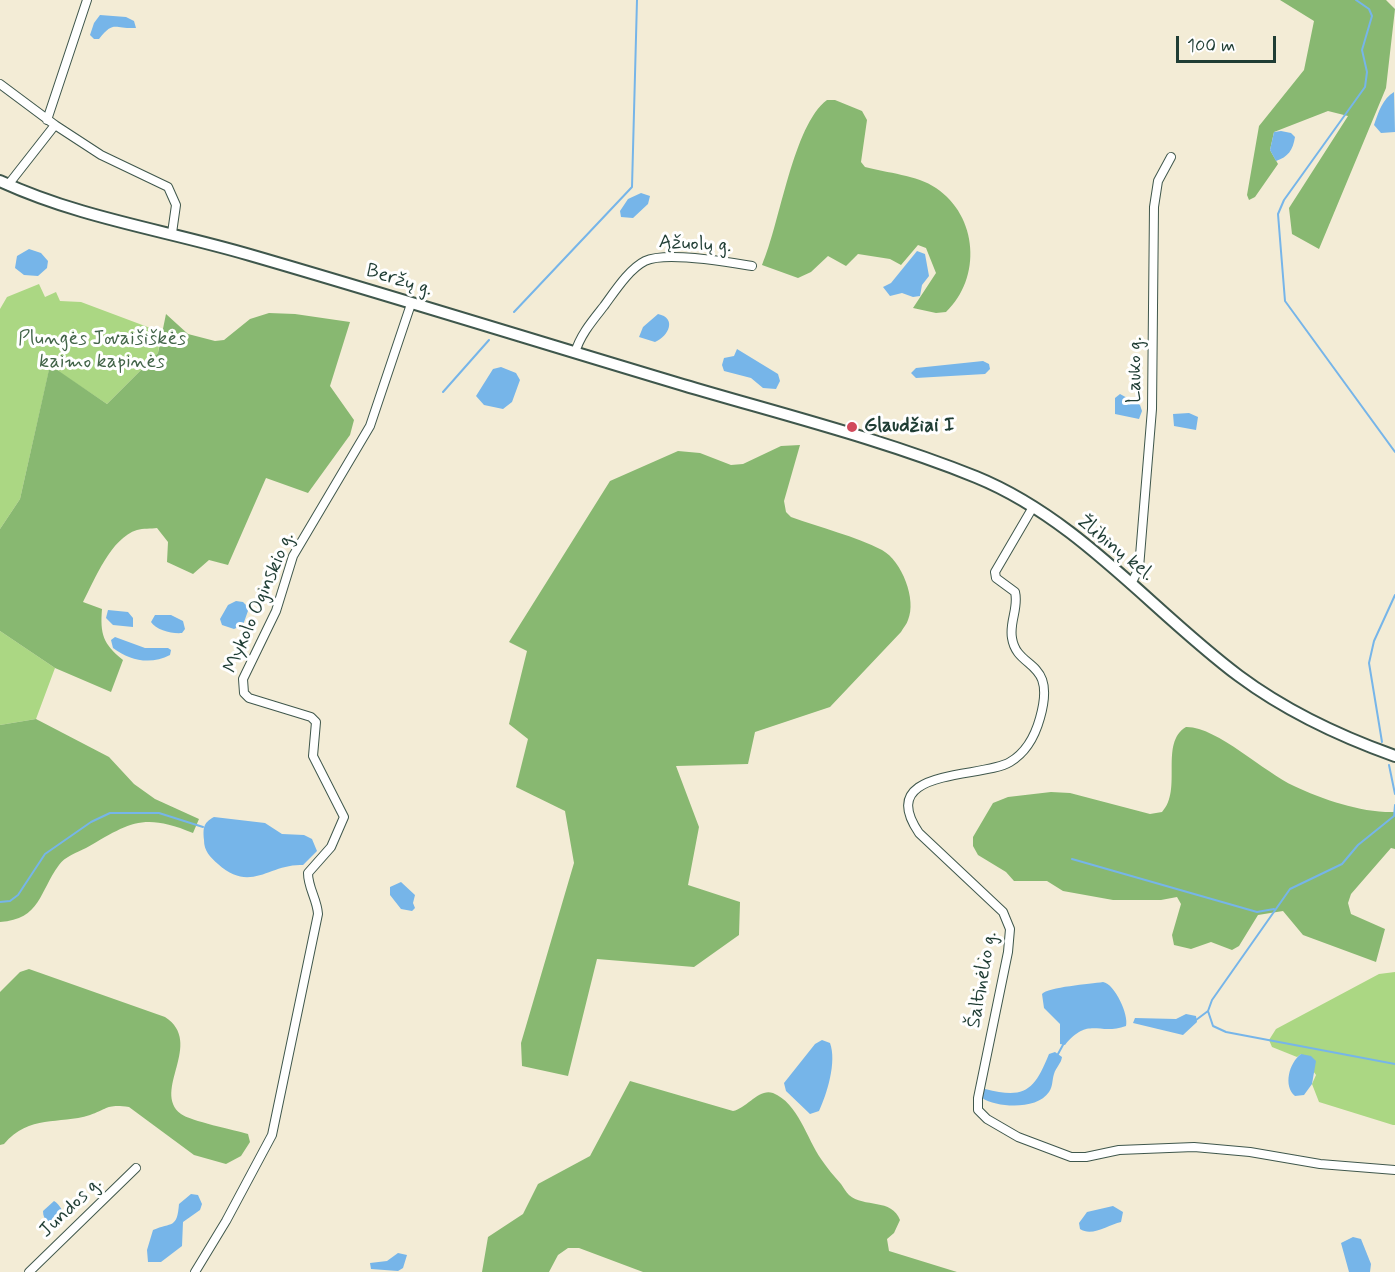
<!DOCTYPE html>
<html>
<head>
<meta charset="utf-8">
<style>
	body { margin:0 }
	#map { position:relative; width:1395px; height:1272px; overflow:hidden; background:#f3ecd6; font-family:Mynerve,sans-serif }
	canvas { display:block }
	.scale { position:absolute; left:1176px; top:36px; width:100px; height:27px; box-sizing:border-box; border:3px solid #1f3d34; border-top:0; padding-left:8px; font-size:18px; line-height:21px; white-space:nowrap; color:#1f3d34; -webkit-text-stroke:4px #fff; paint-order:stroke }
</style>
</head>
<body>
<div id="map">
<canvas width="1395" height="1272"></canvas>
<div class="scale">100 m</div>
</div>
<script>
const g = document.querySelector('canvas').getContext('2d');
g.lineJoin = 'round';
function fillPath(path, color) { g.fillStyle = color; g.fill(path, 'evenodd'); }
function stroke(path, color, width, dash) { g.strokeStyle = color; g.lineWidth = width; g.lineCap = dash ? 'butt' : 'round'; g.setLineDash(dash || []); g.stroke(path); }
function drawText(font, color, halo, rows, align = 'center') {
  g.font = font + ' Mynerve,sans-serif'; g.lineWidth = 6; g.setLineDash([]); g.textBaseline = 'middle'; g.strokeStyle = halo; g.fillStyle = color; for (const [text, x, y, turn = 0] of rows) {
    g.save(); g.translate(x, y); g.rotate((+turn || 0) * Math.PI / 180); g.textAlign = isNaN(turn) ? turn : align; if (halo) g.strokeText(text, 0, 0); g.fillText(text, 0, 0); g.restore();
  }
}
fillPath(new Path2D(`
	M39,284l6,13 11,-5 4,9 21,1 80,30 -3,21 -51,51 -57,-38 -30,133 -20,30v-220l7,-12z
	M0,631l55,37 -19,51 -36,6z
	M1395,972v153h-2l-74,-23 -7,-18 4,-9 -15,-21 -4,3 -25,-10 -3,-7 7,-11 103,-55z`), '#abd783');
fillPath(new Path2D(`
	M1280,0h106l9,9 -9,79 -67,161 -27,-15 -3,-26 59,-92 -20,-5 -54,21 -4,18 8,14 -23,33 -6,3 -2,-5 12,-69 45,-56 10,-49z
	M827,100h8l27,11 5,9 -6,42 4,5c22,6 52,8 71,21 42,28 46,90 10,124l-10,1 -23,-5 23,-35 -10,-25 -8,-3 -17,20 -11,-6 -32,-5 -12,12 -18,-10 -17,16 -13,6 -36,-13c18,-41 31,-140 65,-165z
	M269,313l26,1 55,8 -20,64 24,34 -4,15 -42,58 -42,-15 -38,87 -19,-5 -16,14 -26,-12 1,-20 -11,-14c-6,1 -14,0 -20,2 -26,8 -42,49 -54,72l19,7c-2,25 1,35 21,51l-12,32 -56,-24 -55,-37v-102l20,-30 30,-134 57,39 51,-51 8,-39 22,20 27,7 9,-1 26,-21z
	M800,445l-16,56 2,11 5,5c30,11 64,19 91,33 20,11 35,50 26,70 -1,4 -5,8 -7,12l-71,75 -75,25 -7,32 -72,2 23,61 -11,58 52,17 -1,33 -45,32 -97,-8 -29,117 -46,-10 -1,-23 53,-180 -9,-52 -49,-24 12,-48 -19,-15 18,-73 -18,-9 101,-161 68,-30 22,2 31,12 12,-1 38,-18z
	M36,719l73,38 25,27 21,15 44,20 -6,14c-50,-21 -64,-10 -107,15 -8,4 -22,9 -27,17 -20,27 -18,54 -59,57v-197z
	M1186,727c30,-1 79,46 108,59 30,14 68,27 101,26v37l-4,-1 -40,46 -3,9 3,11 34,15 -9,33 -73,-27 -20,-24 -25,4 -19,31 -7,4 -21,-8 -20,7 -17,-4 -2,-10 9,-31 -4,-7 -16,3h-48l-50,-9 -16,-10h-33l-8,-9 -28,-17 -5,-9v-9l20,-34 15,-6 43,-5 19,1 80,21 12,-2c21,-22 -3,-69 24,-85z
	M29,969l136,48c40,26 -14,74 16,97 9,7 54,16 67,20l2,8 -9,14 -15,8 -32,-9 -65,-48c-23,-3 -21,2 -39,8 -32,10 -60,-1 -86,29l-4,1v-153l20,-20z
	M630,1081l103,30c14,-3 26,-23 40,-18 25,10 34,46 48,66 6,9 13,17 20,25 2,3 5,8 8,11 15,13 43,3 51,25l-6,13 -7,6 2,12 68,21h-314l-64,-24h-11l-10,7 -9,17h-67l6,-35 35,-23 15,-30 52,-28z`), '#88b871');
fillPath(new Path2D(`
	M100,15l26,2 8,4 2,7c-22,1 -22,-8 -37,11h-5l-4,-4 4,-12z
	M1394,92l1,40 -14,1 -7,-8c4,-12 9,-27 20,-33z
	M1281,131l10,2 4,4c-2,13 -7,20 -19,24l-6,-11 4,-18z
	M641,193l9,3 -2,8 -15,14 -12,-1 -1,-6 8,-12z
	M29,249l12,4 7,8 -1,7 -9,8 -14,-1 -9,-7 2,-12z
	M917,251l8,3 4,22 -7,9 -2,11 -7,1 -11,-4 -12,3 -7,-9 8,-4z
	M658,314c19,4 11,22 -3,28l-16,-5 4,-10z
	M737,349l41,25 2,7 -4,8 -13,-1 -12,-10 -27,-7 -2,-6 2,-7 10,-2z
	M983,361l6,3 1,5 -5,5 -69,4 -5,-5 5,-5z
	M501,367l15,6 4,7 -8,22 -9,7 -19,-4 -8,-9 17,-27z
	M1120,394l20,11 2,6 -3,8 -24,-5v-16z
	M1189,413l9,4 -2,13 -22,-4 -1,-12z
	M236,601l7,1 6,6 -6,17 -9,4 -12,-4 -2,-6 8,-14z
	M108,610l20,2 5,6v9l-20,-2 -7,-7z
	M155,615h16l12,6 2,8 -3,4c-10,1 -26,-3 -31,-11z
	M115,637l30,11h23l3,2 -1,5c-19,10 -40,6 -57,-7l-2,-8z
	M214,817l51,6 17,11 22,1 8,4 5,12 -14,14c-33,-2 -52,29 -85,-1 -8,-7 -14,-13 -14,-24 -1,-12 -1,-17 10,-23z
	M401,882l14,13 -2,8 2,5 -3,3 -11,-2 -11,-14v-8z
	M1103,982c12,2 26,33 23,44 -28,10 -37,-10 -61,19l-5,-1v-20l-16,-16 -2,-14c6,-7 48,-10 61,-12z
	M1186,1014l10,2 1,6 -14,13 -50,-12 2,-5 41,1z
	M822,1040l8,3c7,19 -3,51 -11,68l-9,3 -24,-23 -2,-8 31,-39z
	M1055,1052l7,5c-1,7 -6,10 -8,17 -2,6 -1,12 -5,18 -12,18 -51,16 -67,6l1,-8 2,-1c40,10 49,2 64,-35z
	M1301,1054l10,2 5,5 -4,23 -8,11 -9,1c-12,-10 -6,-33 6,-42z
	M191,1194l7,1 4,9 -2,6 -17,12 -1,24 -21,16h-13l-1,-12 6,-20c19,-8 24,-1 26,-26z
	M54,1201c5,2 12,14 11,20l-6,5c-9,0 -16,-5 -16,-15z
	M1113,1206l10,6 -2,10c-13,3 -29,15 -41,7l-1,-6 8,-11z
	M1353,1237l8,2 10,25 -1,8h-21l-8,-29z
	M398,1253l9,2 -4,13 -5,3 -27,-2 -1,-6 17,-2z`), '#76b5e9');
stroke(new Path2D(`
	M1356,0l13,9 3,7 -10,34 5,22 -2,15 -81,113 -6,14 7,87 110,151
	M514,312l118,-125 5,-187
	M443,392l46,-52
	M1382,742l-13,-79 5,-22 21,-46
	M1389,765l6,29
	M1072,859l185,53 17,-3
	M0,902l10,-1 8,-6 27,-41 46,-32 19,-9h49l44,14
	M1208,1011l5,15 13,6 169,32
	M1196,1020l12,-9 4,-11 78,-111 52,-25 16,-19 36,-29 1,-11
	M1058,1054l6,-11`), '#76b5e9', 2);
const street = new Path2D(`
	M0,84l55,41 46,30 67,32 8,18 -4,28
	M47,120l40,-120
	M8,185l47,-60
	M575,353c5,-18 18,-33 29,-47 11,-15 25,-37 41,-45 21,-10 83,1 107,5
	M1033,507l-38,65 1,6 19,14c4,16 -6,30 -3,46 5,33 45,20 28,80 -5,18 -13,34 -30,44 -28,17 -136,5 -91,71l84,79 7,17 -2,23 -30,146v12l9,9 31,18 53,20h15l33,-7 75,-3 56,5 70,12 75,6
	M1131,584l8,-16 13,-159 2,-202 4,-26 13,-24
	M29,1272l107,-104
	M195,1272l31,-51 46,-86 46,-221c-1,-15 -10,-26 -10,-41l23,-26 13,-30 -31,-61 3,-34 -5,-5 -62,-19 -5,-5 -1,-14 33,-68 17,-55 77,-130 41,-122`);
const secondary = new Path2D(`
	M0,181c80,37 165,49 250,74 145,42 289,87 433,130 98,29 199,54 293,92 103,42 176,134 263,199 47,35 100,60 156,80`);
stroke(street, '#3f574c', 10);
stroke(secondary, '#3f574c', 14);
stroke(street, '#fff', 8);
stroke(secondary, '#fff', 10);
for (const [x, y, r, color] of [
	[852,427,6,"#d1495b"]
]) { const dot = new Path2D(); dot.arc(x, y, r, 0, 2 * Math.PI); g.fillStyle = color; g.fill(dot); stroke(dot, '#fff', 2); }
drawText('20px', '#1f3d34', '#fff', [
	["Ąžuolų g.",695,245,3],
	["Beržų g.",399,281,17],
	["Lauko g.",1136,370,-89],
	["Žlibinų kel.",1115,549,39],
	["Mykolo Oginskio g.",260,603,-67],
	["Šaltinėlio g.",983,980,-80],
	["Jundos g.",71,1208,-44]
]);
drawText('20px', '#426448', '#fff', [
	["Plungės Jovaišiškės",102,340],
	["kaimo kapinės",102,363]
]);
drawText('bold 20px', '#1f3d34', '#fff', [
	["Glaudžiai I",864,427]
], 'left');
</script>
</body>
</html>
